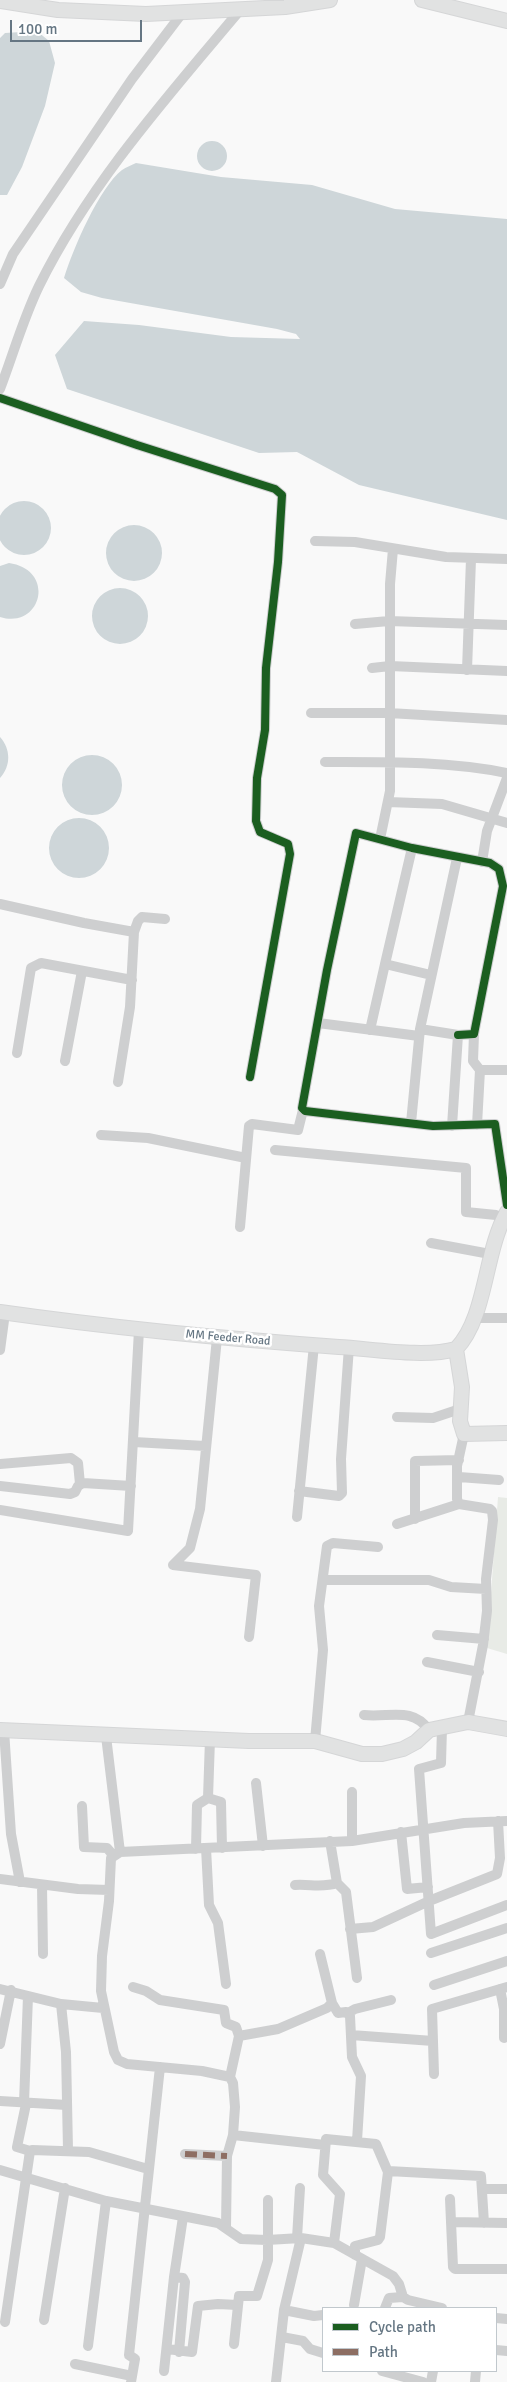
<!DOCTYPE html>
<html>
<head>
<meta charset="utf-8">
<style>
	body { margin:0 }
	#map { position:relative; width:507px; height:2382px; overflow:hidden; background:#f9f9f9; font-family:Signika,sans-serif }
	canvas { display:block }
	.legend { position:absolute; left:322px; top:2307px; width:175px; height:65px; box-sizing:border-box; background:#fff; border:1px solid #c1c8cd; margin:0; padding:6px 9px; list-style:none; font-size:15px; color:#657683 }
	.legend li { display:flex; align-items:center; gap:10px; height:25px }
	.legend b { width:25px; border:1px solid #c1c8cd }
	.scale { position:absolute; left:10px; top:20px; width:132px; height:22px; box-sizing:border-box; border:2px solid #657683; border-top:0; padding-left:6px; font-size:15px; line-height:18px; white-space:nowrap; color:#657683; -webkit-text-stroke:4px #fff; paint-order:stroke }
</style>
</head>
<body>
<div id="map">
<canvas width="507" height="2382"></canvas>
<ul class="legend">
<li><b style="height:6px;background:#1b5e20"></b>Cycle path</li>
<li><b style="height:6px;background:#8d6e63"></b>Path</li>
</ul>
<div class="scale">100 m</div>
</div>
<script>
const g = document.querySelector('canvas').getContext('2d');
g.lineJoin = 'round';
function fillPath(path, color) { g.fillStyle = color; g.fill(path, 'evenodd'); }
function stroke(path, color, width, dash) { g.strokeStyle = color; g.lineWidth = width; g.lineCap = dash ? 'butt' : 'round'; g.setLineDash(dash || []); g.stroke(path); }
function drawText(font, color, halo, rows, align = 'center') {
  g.font = font + ' Signika,sans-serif'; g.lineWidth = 5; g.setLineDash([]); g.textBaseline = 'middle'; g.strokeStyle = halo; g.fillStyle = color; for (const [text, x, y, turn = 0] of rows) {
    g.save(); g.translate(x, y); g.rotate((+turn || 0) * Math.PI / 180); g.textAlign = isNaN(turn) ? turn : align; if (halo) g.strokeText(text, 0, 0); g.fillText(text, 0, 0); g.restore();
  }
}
fillPath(new Path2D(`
	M498,1497l9,1v156l-20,-6z`), '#e8ebe6');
fillPath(new Path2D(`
	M37,31l12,10 6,22 -10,43 -23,61 -15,28h-7v-157l5,-5z
	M197 156a15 15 0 1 1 30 0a15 15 0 1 1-30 0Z
	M136,163l85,14 91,8 83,24 112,10v301l-148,-35 -62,-33 -38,1 -192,-64 -12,-34 29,-34 55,4 92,12 69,2 -4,-5 -19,-5 -175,-31 -21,-6 -17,-14c9,-29 35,-90 58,-108 4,-3 10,-5 14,-7z
	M-3 528a27 27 0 1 1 54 0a27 27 0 1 1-54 0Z
	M106 553a28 28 0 1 1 56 0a28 28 0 1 1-56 0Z
	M9,563c48,7 32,67 -9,54v-51z
	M92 616a28 28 0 1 1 56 0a28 28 0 1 1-56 0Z
	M0,737c11,12 11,29 0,41z
	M62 785a30 30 0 1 1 60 0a30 30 0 1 1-60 0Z
	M49 848a30 30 0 1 1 60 0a30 30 0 1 1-60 0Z`), '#ced6d9');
const secondary = new Path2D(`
	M422,0l85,21
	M0,1l58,9 88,4 139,-7 45,-7
	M0,1312c113,16 226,27 339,35 34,2 86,11 117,2
	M456,1349c31,-32 28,-97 51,-137
	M456,1349l6,38 -2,34 4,13 43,-1
	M0,1730l249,11h66l47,13h20l21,-5 13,-7 13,-12 39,-8 39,7`);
stroke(secondary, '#d5d6d7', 16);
stroke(new Path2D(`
	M0,284l13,-30 119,-175 51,-67
	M0,389c13,-34 23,-70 39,-103 51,-103 129,-190 202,-277
	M0,398l137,47 138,44 7,6 -4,67 -12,106 -1,62 -8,48 -1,43 4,11 28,12 2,10 -40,223
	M315,541l40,1 91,15 61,2
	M355,624l34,-3 118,4
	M372,668l18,-2 117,5
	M467,670l4,-111
	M311,713h78l118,7
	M325,762c61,0 122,-1 182,11
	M388,802l54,2 65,19
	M380,839l10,-48v-207l3,-35
	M412,848l-27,116 46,11
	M482,862l5,-31 20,-53
	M0,904l84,19 50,9
	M318,1023l101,13
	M420,1029l38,6 -6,91
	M370,1030l15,-66
	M474,1034l-1,27 7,9
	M458,1035l16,-1 29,-148 -4,-17 -9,-6 -78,-15 -56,-15 -29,137 -25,138 3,3 128,15 62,-2 12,81
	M17,1053l14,-85 10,-5 91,17
	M65,1061l17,-90
	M118,1082l12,-75 4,-75 4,-11 4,-4 23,2
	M411,1123l9,-94 37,-171
	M477,1125l3,-55h27
	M101,1135l47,3 98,20
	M275,1150l191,18v44l30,3 7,3 -1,5
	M240,1227l9,-101 3,-2 46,6 5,-20
	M431,1243l59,11
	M475,1318h32
	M0,1350l5,-37
	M397,1417l36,1 27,-9
	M464,1434l-7,32v33l2,5 31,5 2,2 1,9 -7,59 1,32 -4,34 -15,77
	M134,1442l71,4
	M0,1464l71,-6 7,5 2,21
	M459,1477l40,3
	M0,1486l70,8 5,-2 3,-6 5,-3 48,3
	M299,1491l40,5 3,-3 -1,-34 8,-112
	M0,1510l128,21 11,-201
	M297,1517l17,-172
	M415,1519v-58l44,-1
	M397,1524l62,-20
	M173,1565l17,-17 10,-39 17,-171
	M173,1565l83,10 -7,62
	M323,1580h106l22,7 35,2
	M437,1635l47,4
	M427,1662l52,10
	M364,1715c25,3 48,-9 65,15
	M442,1728l-1,35 -22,6 12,165 76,-29
	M4,1730l7,104 9,48
	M106,1736l14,116
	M315,1741l8,-91 -4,-44 8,-60 6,-3 45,4
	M256,1783l7,63
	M208,1798l13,4 1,46
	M82,1806l2,41 23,1 6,7
	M401,1832l6,57 21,-2
	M330,1841l7,42 9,9 11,86
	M352,1841v-49
	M206,1848l3,57 9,18 8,61
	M196,1849l1,-44 11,-7 2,-59
	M0,1879l78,10 31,1
	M42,1885l1,69
	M295,1885c15,-1 28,3 42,-2
	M350,1929l23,-2 56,-26 68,-27 3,-16 -2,-37
	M431,1953l76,-25
	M434,1985l73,-24
	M133,1987l13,4 14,9 64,10 2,13 10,4 3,9
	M0,1989l61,15 42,4
	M500,1989l4,20v29
	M332,2003l6,10 8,-1 4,4 2,41 9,19 -4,65
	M61,2004l5,48 2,98
	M348,2013l7,-4 36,-9
	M351,2035l82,6
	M0,2044l11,-54
	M434,2074l-2,-65 75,-22
	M230,2077l9,-41 39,-7 49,-21 5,-5 -12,-49
	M0,2101l67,4
	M24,2103l4,-107
	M26,2104l-9,43 13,4
	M233,2135l92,10
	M185,2154l42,2
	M0,2170l106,31 112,22 23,16 26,1 34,-2 33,5 59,33 6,8 4,13 5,3 34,8
	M388,2171l93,5 3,47
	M483,2189h24
	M450,2199l3,68 2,2h52
	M451,2222l56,1
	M226,2228l1,-72 6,-21 2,-28 -2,-24 -3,-6 -28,-6 -75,-7 -9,-4 -4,-8 -13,-61 1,-35 7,-55 2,-43 9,-6 232,-11 112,-18 43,-2
	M297,2238l3,-50
	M334,2243l6,-49 -17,-19 3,-36 50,5 12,28 -8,65 -2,3 -23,6v9
	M174,2277l9,1 2,4 -6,70
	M354,2305l8,-46
	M385,2308l4,-10 14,-1
	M284,2310l30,6 9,-1
	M496,2318l11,1
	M44,2320l21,-132
	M5,2322l25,-171 2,-1 57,2 59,17
	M282,2337l21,4 7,8 13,4
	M234,2344l5,-48h18l11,-36v-60
	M88,2346l18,-145
	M167,2349l25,3 6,-46 20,-2 20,1
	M496,2350l11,1
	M75,2364l57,12
	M164,2371l10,-94 9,-60
	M382,2371l41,11
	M131,2382l4,-23 -6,-4 31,-288
	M276,2382l8,-72 17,-72
	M431,2382l2,-11
	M475,2382l1,-11`), '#cecfd0', 10);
stroke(secondary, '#e1e2e2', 14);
stroke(new Path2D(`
	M185,2154l42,2`), '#8d6e63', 6, [12, 6]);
stroke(new Path2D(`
	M0,398l137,47 138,44 7,6 -4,67 -12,106 -1,62 -8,48 -1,43 4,11 28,12 2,10 -40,223
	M458,1035l16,-1 29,-148 -4,-17 -9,-6 -78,-15 -56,-15 -29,137 -25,138 3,3 128,15 62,-2 12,81`), '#1b5e20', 8);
drawText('12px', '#657683', '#fff', [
	["MM Feeder Road",228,1338,5]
]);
</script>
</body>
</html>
